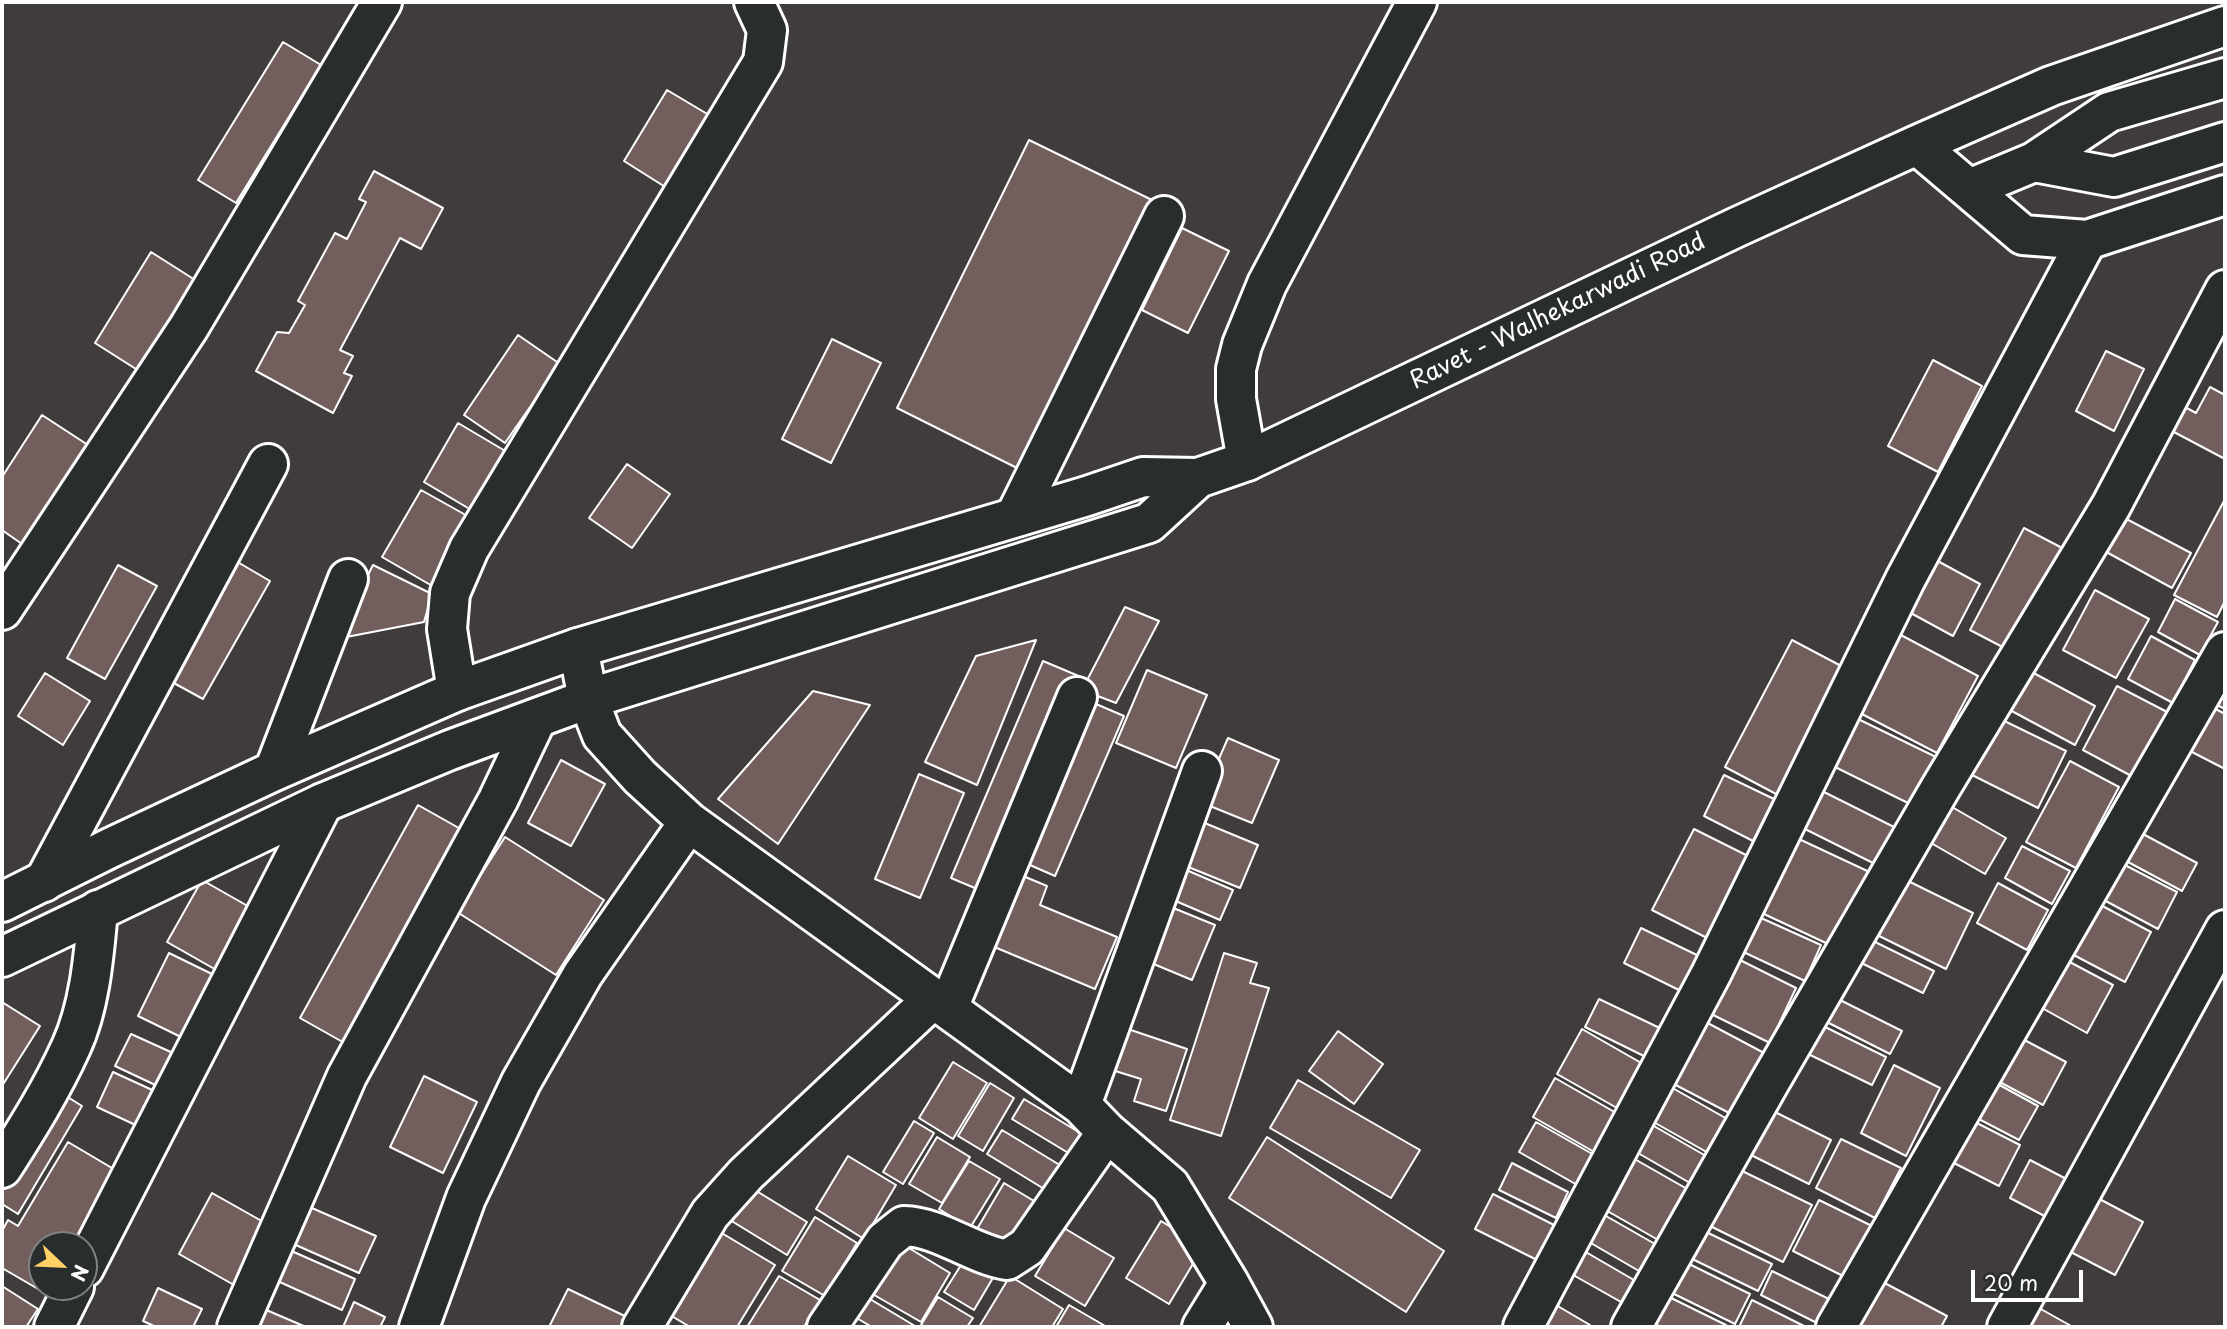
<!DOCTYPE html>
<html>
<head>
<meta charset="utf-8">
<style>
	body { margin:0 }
	#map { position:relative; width:2227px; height:1329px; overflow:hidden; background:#403c3c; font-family:"Playpen Sans",sans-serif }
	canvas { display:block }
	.frame { position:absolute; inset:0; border:4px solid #fff; pointer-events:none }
	.north { position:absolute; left:28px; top:1231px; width:70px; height:70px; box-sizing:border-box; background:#2a2d2e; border:2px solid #7f8182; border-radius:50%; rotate:113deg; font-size:19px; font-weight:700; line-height:28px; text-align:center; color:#fff }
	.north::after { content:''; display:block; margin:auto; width:24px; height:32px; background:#ffd166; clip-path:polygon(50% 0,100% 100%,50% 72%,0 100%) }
	.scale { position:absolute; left:1971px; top:1270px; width:112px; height:32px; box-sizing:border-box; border:4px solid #fff; border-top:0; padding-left:9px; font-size:21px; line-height:24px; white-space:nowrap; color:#fff; -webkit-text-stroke:5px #2a2d2e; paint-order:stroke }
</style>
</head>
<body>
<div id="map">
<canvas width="2227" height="1329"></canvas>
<div class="frame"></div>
<div class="north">N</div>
<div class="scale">20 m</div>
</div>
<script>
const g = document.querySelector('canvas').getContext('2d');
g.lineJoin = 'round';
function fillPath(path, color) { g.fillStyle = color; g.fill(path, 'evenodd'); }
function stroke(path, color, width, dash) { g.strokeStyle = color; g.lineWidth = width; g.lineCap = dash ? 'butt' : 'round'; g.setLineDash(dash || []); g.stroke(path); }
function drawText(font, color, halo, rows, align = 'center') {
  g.font = font + ' "Playpen Sans",sans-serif'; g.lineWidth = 6; g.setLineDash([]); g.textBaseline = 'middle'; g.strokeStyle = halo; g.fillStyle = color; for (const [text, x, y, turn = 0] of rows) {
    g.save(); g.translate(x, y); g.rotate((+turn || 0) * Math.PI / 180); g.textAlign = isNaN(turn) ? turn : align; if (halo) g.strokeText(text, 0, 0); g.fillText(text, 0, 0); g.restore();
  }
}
const building = new Path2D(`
	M283,42l38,23 -85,138 -38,-23z
	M667,90l47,28 -44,72 -46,-29z
	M1029,140l123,60 -133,269 -122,-61z
	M374,171l69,37 -22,41 -21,-11 -60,112 13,6 -9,17 8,3 -19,37 -77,-42 21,-39 12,1 16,-28 -7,-4 37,-68 12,6 19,-37 -7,-3z
	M1182,228l47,23 -41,82 -46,-23z
	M151,252l52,33 -56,91 -52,-33z
	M518,335l42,29 -55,79 -41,-28z
	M832,339l49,24 -50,100 -49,-24z
	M2106,351l38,18 -30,62 -38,-20z
	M1933,360l49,26 -44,86 -50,-26z
	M2210,387l15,8v64l-53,-28 13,-24 11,6z
	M42,415l46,30 -66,99 -20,-14v-53z
	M458,423l54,32 -34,59 -54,-32z
	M627,464l43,30 -38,54 -43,-30z
	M421,490l59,33 -39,68 -59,-34z
	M2225,499v102l-8,16 -43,-22z
	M2117,514l74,39 -19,35 -73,-40z
	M2024,528l44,23 -54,102 -44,-23z
	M229,557l41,24 -67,118 -42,-23z
	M1934,559l46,25 -27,52 -46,-25z
	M118,565l39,21 -52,93 -38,-21z
	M373,565l59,29 -8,28 -88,17z
	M2095,590l54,29 -33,59 -53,-28z
	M2175,599l43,23 -18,33 -42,-23z
	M1125,607l34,14 -43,82 -34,-13z
	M1899,634l79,42 -41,77 -79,-41z
	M2151,636l44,24 -22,43 -45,-24z
	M1036,640l-59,145 -52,-23 51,-106z
	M1792,640l53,28 -67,127 -53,-28z
	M1043,661l38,16 -92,217 -38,-16z
	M1147,670l60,25 -31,73 -60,-25z
	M2028,670l67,36 -20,39 -67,-36z
	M45,673l45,28 -27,44 -45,-29z
	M2225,679v30l-12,-6z
	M2117,686l54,28 -34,65 -54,-29z
	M813,691l57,14 -92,139 -60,-45z
	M1082,698l42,18 -69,160 -41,-18z
	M2212,707l13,7v55l-35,-18z
	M1992,715l74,36 -28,57 -74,-37z
	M1854,717l82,40 -24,48 -81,-40z
	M1228,738l51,22 -27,63 -52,-21z
	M561,760l44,24 -34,62 -43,-23z
	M2070,761l49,26 -43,81 -50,-26z
	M919,774l45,19 -44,105 -45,-19z
	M1724,775l50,24 -21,42 -49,-25z
	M1818,789l82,41 -19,37 -82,-41z
	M1945,803l61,35 -21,36 -61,-35z
	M418,805l48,27 -118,213 -48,-27z
	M1195,819l63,26 -18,43 -64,-26z
	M1694,829l58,29 -41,82 -59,-30z
	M1784,832l94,44 -35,75 -94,-44z
	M2143,834l54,29 -15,28 -54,-29z
	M505,837l99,63 -48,75 -99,-63z
	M2022,846l48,25 -18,33 -47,-26z
	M2121,863l56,29 -19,37 -56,-30z
	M1184,869l49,21 -13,30 -49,-21z
	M1011,871l36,15 -7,19 77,32 -22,52 -115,-48z
	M1896,875l77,38 -27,56 -77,-38z
	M202,880l51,29 -35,62 -51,-29z
	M1998,883l50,27 -21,40 -50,-27z
	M2095,902l56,30 -26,50 -57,-30z
	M1166,905l49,20 -23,55 -48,-20z
	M1750,913l71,32 -16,36 -70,-33z
	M1641,928l60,29 -18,35 -59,-29z
	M1861,935l73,36 -11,22 -74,-36z
	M169,953l45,22 -31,63 -45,-22z
	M1224,953l33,10 -7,20 19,5 -48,148 -51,-16z
	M1732,956l64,32 -26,55 -65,-32z
	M2066,960l47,25 -26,48 -45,-25z
	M1828,994l74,37 -12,23 -73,-37z
	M1599,999l67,32 -14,29 -67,-33z
	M2,1002l38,24 -38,60z
	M1702,1020l64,34 -33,61 -63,-33z
	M1815,1022l71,35 -14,28 -72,-35z
	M1125,1028l62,21 -21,62 -32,-10 7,-22 -29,-9z
	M1582,1029l61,35 -26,44 -60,-34z
	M1338,1031l45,33 -29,40 -45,-33z
	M131,1034l53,24 -16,33 -53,-25z
	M2015,1035l51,27 -23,43 -51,-27z
	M953,1062l34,21 -34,56 -34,-21z
	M1894,1065l46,23 -34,68 -45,-23z
	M113,1072l48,22 -17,35 -47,-22z
	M424,1076l53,26 -34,71 -53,-26z
	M1555,1078l63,36 -22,39 -63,-36z
	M1298,1080l122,70 -29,48 -121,-70z
	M1994,1082l44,24 -19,34 -44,-23z
	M990,1083l24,15 -31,53 -25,-15z
	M1669,1086l60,34 -19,34 -60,-34z
	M58,1091l24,15 -64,108 -16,-10v-19z
	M1024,1099l63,38 -12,20 -63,-38z
	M1761,1105l70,35 -22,44 -70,-35z
	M914,1121l20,12 -31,51 -20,-12z
	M1973,1121l47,24 -21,41 -47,-24z
	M1536,1122l60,34 -17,30 -60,-34z
	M1647,1122l59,34 -16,27 -59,-34z
	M1002,1130l66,40 -14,25 -67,-41z
	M937,1137l33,20 -28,46 -33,-19z
	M1267,1137l177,114 -38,61 -177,-114z
	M1841,1139l60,29 -26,50 -59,-30z
	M68,1142l49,29 -44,74h-31v42h6l-3,6 -43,-25v-37l6,-11 10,6z
	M1624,1153l65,37 -29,51 -65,-37z
	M848,1156l48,29 -32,54 -48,-30z
	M2030,1160l44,23 -20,38 -44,-23z
	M969,1161l31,18 -30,49 -31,-19z
	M1512,1163l56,29 -12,26 -57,-28z
	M1734,1167l78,38 -29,57 -77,-38z
	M1004,1183l35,21 -28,46 -34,-21z
	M750,1187l57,35 -20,33 -57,-35z
	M212,1193l55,31 -33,61 -55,-31z
	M1493,1194l61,31 -17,35 -62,-31z
	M2092,1195l51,27 -28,53 -52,-27z
	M1819,1200l53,26 -25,52 -54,-27z
	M305,1205l71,31 -17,37 -70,-31z
	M1592,1208l63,36 -16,27 -62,-36z
	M815,1217l42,26 -32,53 -43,-25z
	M1161,1221l42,26 -34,57 -43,-26z
	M1696,1227l76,37 -14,27 -76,-37z
	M1064,1228l50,30 -29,48 -50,-30z
	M720,1232l55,33 -38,62h-47l-20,-12z
	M899,1242l51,31 -29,49 -52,-30z
	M1572,1244l62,36 -13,22 -62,-35z
	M287,1249l68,30 -13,31 -69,-31z
	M968,1254l29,17 -23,39 -30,-18z
	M1681,1260l69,34 -15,30 -69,-34z
	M1772,1271l61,30 -12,24 -60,-30z
	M779,1276l41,24 -16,27h-57z
	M1010,1276l53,33 -11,18h-73z
	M1879,1280l68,36 -6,11h-87z
	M2,1286l36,23 -12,18h-24z
	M158,1288l44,21 -9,18h-37l-13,-6z
	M568,1289l61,29 -4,9h-76z
	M1659,1292l67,33 -2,2h-63l-16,-8z
	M860,1293l55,33 -1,1h-42l-24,-14z
	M938,1297l35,21 -6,9h-42l-4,-2z
	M1752,1300l54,27h-67z
	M354,1302l31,15 -5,10h-37z
	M1069,1305l38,22h-51z
	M1556,1305l34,20 -2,2h-44z
	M257,1306l49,21h-57z
	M2039,1308l34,19h-45z`);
fillPath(building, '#725f5d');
stroke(building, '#fff', 2);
const minor = new Path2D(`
	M1247,461l-11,-62v-30l6,-24 25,-61 150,-282
	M1015,517l149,-301
	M2,610l187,-283 193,-325
	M578,648l10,51 14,36 38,42 49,45 392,283 26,27 63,54 59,97 24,44
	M457,691l-10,-62 3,-36 19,-44 294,-487 4,-32 -13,-28
	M274,771l74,-192
	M44,882l224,-418
	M948,1008l129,-311
	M1081,1105l121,-334
	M2,1168c25,-39 50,-79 69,-121 19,-41 23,-93 27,-137
	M84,1268l239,-465
	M54,1327l20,-40
	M237,1327l110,-251 151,-276 38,-80
	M419,1327l47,-129 55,-116 62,-108 106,-152
	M642,1327l68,-113 36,-40 188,-176
	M827,1327l58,-86 19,-15c36,1 67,28 103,34l20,-13 80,-115
	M1202,1327l27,-44
	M1523,1327l188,-353 194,-394 182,-340
	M1631,1327l137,-242 173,-298 170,-281 114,-216
	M1836,1327l389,-675
	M2007,1327l218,-397`);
const major = new Path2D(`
	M1917,145l106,90 64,5 138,-45
	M2034,162l80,15 111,-35
	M1969,189l65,-27 75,-50 116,-34
	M2,902l108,-54 164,-77 183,-80 121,-43 509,-152 56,-19 55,1 49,-17 490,-234 180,-82 134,-59 174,-60
	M2,957l321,-154 127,-53 138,-51 561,-176 49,-45`);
stroke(minor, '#fff', 44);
stroke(major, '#fff', 44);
stroke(minor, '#2a2d2e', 38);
stroke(major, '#2a2d2e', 38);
drawText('24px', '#fff', '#2a2d2e', [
	["Ravet - Walhekarwadi Road",1558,312,-26]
]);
</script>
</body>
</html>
